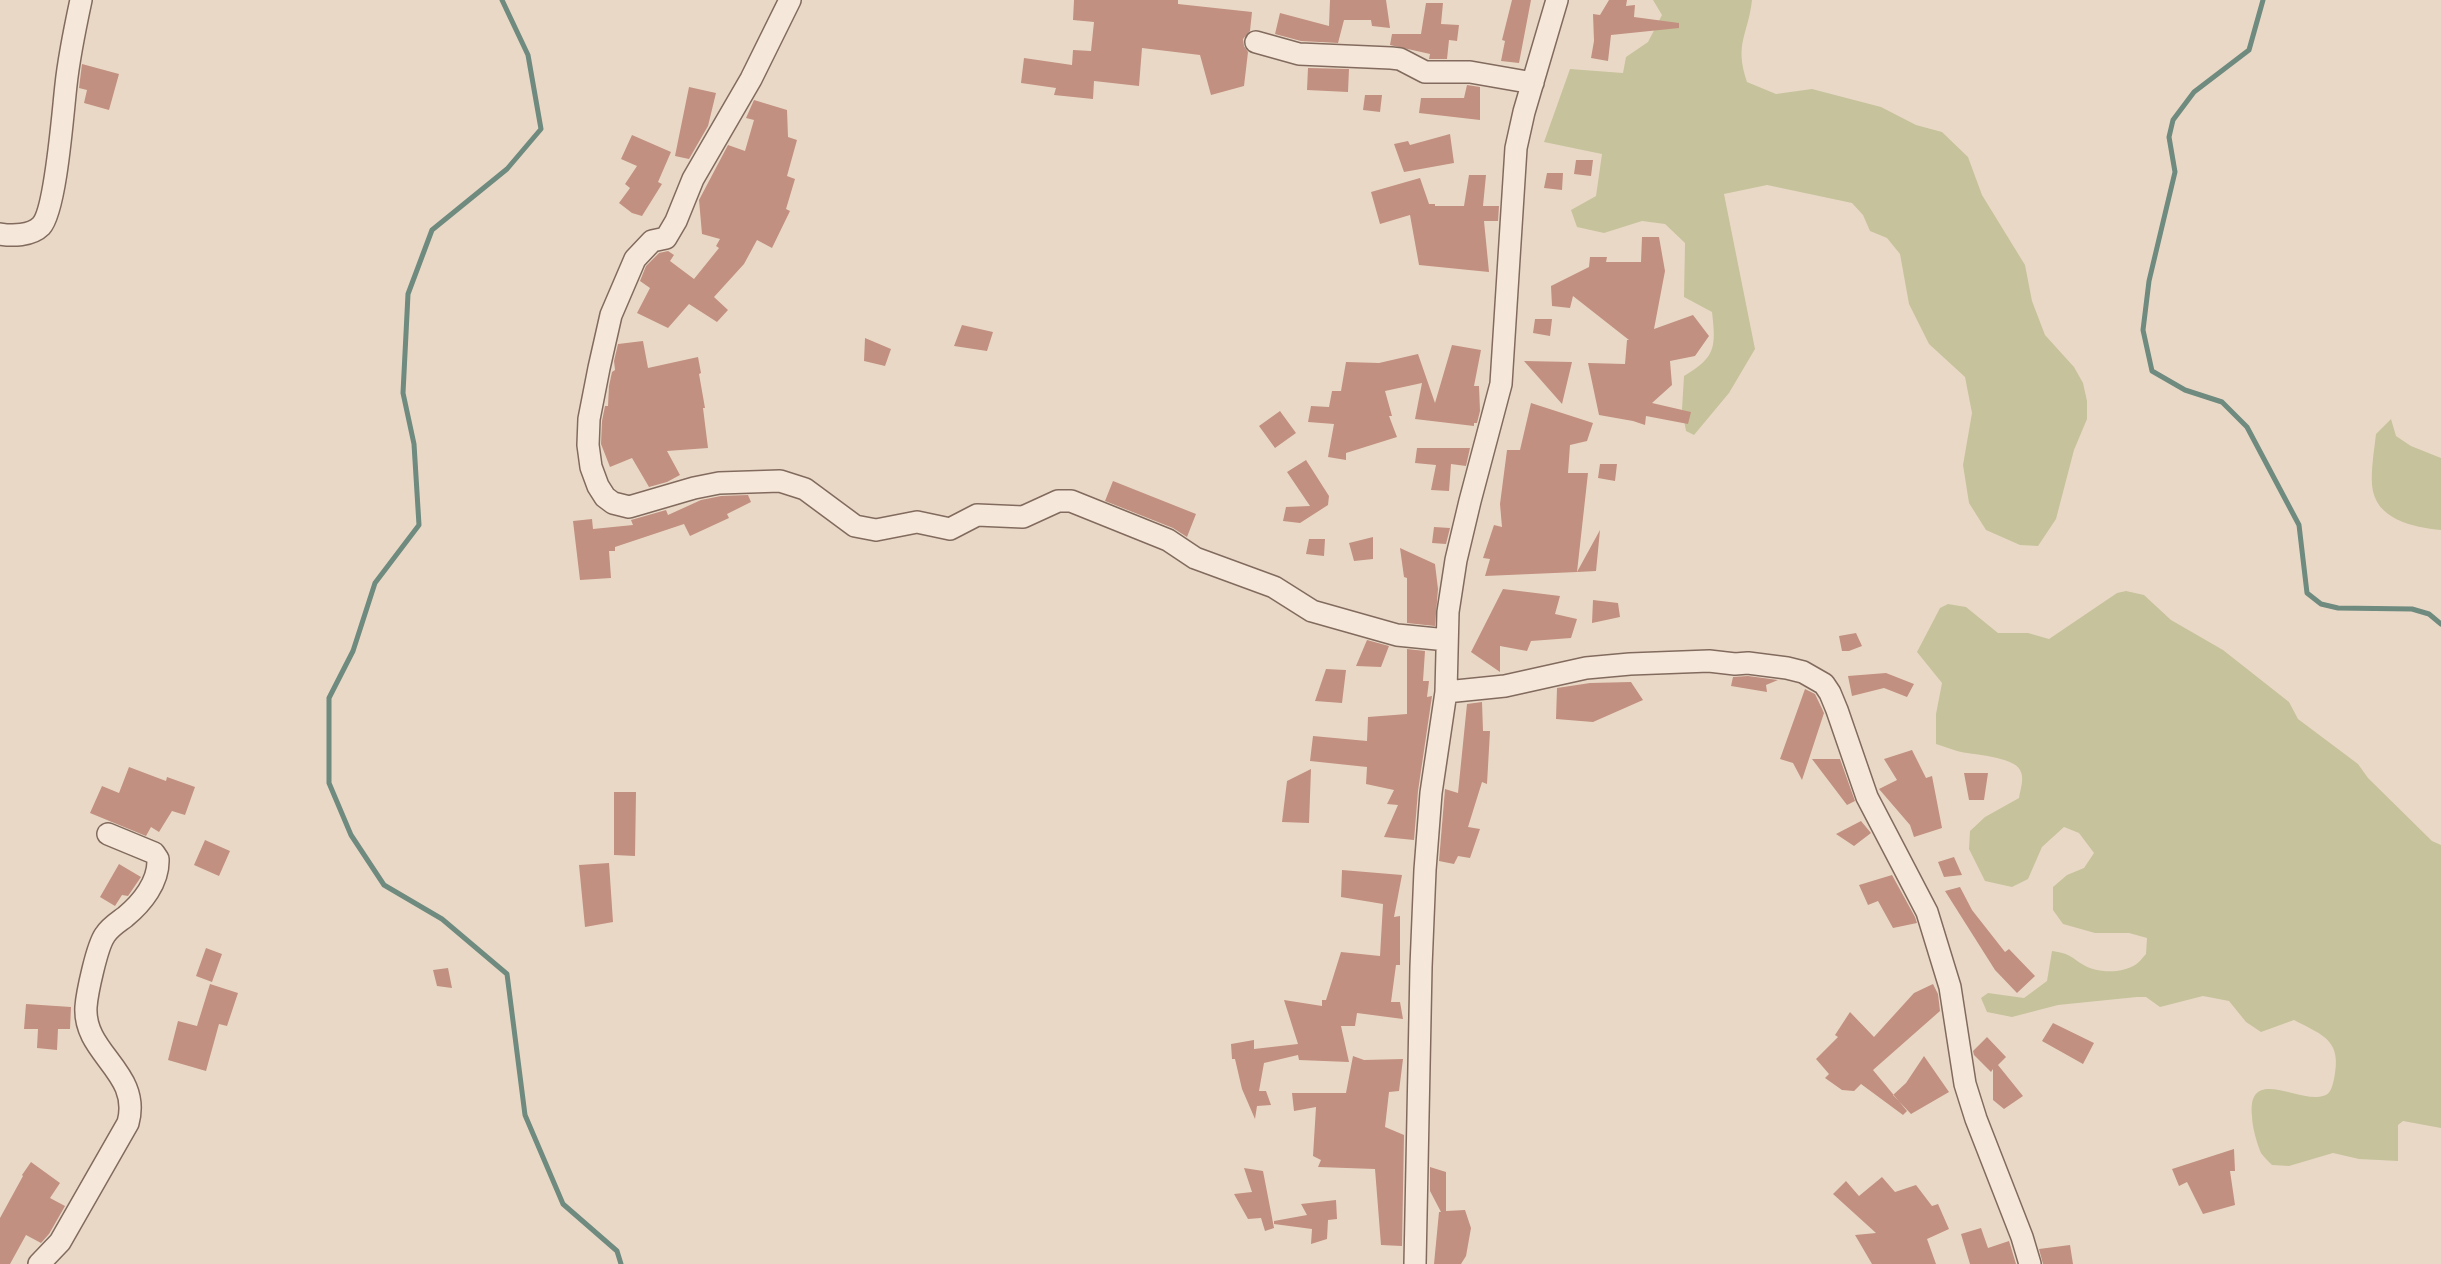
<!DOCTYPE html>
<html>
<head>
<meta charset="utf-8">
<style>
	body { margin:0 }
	canvas { display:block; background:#e9d8c6 }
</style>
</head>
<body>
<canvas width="2441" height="1264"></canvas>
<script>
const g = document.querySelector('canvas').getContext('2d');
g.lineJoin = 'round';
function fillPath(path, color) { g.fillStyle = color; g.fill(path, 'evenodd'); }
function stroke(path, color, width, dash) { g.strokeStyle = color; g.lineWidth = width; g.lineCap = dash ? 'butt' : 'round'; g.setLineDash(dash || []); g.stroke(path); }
fillPath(new Path2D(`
	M1653,0h99c-4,36 -18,43 -5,82l29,12 36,-5 69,18 35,18 26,7 26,25 14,38 43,70 7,36 13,34 29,32 9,16 4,18v18l-13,31 -18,69 -18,27 -18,-1 -34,-15 -17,-27 -6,-38 9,-52 -7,-36 -36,-33 -20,-40 -9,-50 -13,-16 -17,-7 -7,-16 -11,-12 -85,-18 -43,9 31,155 -26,44 -35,42 -8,-4 -4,-22 2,-33c32,-19 32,-29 28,-64l-28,-15 1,-54 -20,-19 -23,-3 -38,12 -27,-6 -6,-17 25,-14 6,-42 -58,-12 26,-73 53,4 3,-16 22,-15 14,-27z
	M2391,419l5,17 15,10 30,12v72c-28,-3 -66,-10 -69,-45 -1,-16 2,-34 4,-51z
	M2126,591l18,4 27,25 52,30 66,52 9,17 60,45 10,14 64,63 9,4v283l-38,-7 -5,4v36l-39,-2 -26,-6 -44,13 -17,-1c-3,-3 -8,-8 -11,-12 -4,-9 -9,-27 -9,-37 -5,-51 46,-13 71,-20 8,-2 9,-9 11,-17 8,-38 -9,-43 -40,-59l-33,12 -15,-10 -17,-21 -26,-5 -43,11 -14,-10h-9l-79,8 -46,12 -25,-5 -6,-14 7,-5 36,5 23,-17 5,-30c18,3 16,4 30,13 14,9 38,10 53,1 4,-2 8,-8 11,-11l1,-16 -18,-5h-34l-32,-9 -10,-14v-23l14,-12 17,-7 10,-15 -15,-20 -15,-6 -22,20 -14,32 -16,8 -27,-6 -16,-32 1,-18 15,-14 34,-19c1,-8 6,-20 1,-28 -7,-14 -49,-15 -63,-19 -7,-2 -14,-5 -21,-7v-30l6,-31 -25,-31 23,-44 8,-4 18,3 32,26h30l21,6 68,-46z`), '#c6c39c');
stroke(new Path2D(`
	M502,0l26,55 13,74 -34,40 -75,61 -24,64 -5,99 11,51 5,81 -44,58 -22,68 -24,47v85l22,52 33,50 58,34 65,55 18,141 38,89 54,47 4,13
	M2263,0l-14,50 -55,42 -21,28 -4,17 6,35 -26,109 -6,49 9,41 33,19 37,12 25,25 52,98 8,68 14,11 17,4 74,1 17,5 12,10`), '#6f8a7f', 5);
fillPath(new Path2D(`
	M1074,0h104v4l74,8 -2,19 -7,8 1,7 4,6 -4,34 -33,9 -11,-40 -58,-7 -3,38 -45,-5 -1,18 -39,-4 2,-7 -35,-5 3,-25 48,7 1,-15 18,1 3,-29 -21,-2z
	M1330,0h56l4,28 -18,-2 -1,-6h-27l-6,23 -37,-2 -26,-7 5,-21 49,13z
	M1512,0h19l-12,63 -18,-2 4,-20 -3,-1z
	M1609,0h18l-1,6 9,-1 -1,12 45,6v5l-68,7 -3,26 -17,-3 3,-17 -1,-27 7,1z
	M1426,3h17l-2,21 18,1 -2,16 -8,-1 -2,19h-18l1,-5 -40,-9 2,-11h29z
	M82,64l37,10 -10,36 -25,-7 3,-13 -8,-2z
	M1308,68l41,1 -1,23 -41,-2z
	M1467,85l13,2v33l-61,-7 2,-15h43z
	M689,87l27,6 -8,33 -19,33 -14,-3z
	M1365,95h17l-2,17 -17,-2z
	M754,100l33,10 1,27 9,3 -10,36 8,3 -9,30 4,2 -18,37 -15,-8 -13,24 -30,33 14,13 -11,12 -28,-18 -21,24 -31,-15 13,-25 -10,-7 6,-15 13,-13 9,-2 6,4 -4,6 24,18 25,-31 -3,-2 4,-7 -18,-5 -3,-34 29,-55 17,6 9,-31 -8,-2z
	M1450,134l4,29 -50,9 -10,-28 14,-3 2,4z
	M632,135l39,17 -13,30 4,2 -20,32 -10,-3 -13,-10 11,-15 -5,-4 12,-18 -16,-7z
	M1576,160h17l-2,16 -17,-2z
	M1547,173h16l-1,17 -18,-2z
	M1469,175h17l-3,31h16l-1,15h-14l5,51 -70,-7 -9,-50 -30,9 -9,-32 49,-14 9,26h6v2h29z
	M1642,237h17l6,34 -11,58 39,-14 16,21 -14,20 -25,5 2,24 -20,18 39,9 -3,12 -42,-8 -1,9 -12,-4 -34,-6 -11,-52 37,1 2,-24h2l-56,-44 -3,12 -18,-2 -1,-20 38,-19 1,-10h17l-1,5h35z
	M1535,319h17l-2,17 -17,-3z
	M962,325l31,7 -6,19 -33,-5z
	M865,338l26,11 -6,17 -21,-5z
	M643,341l5,27 50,-11 3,16 -2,1 6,34h-2l5,40 -41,3 13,24 -13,7 -18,5 -17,-29 -22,9 -9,-23 1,-23 3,-15h3l1,-20 3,-14 3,-2 -1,-9 4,-17z
	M1452,345l29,5 -7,36h5l1,25 -3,12h-3v3l-59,-7 7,-36 -37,8 7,25h-3l8,21 -51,16v7l-18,-3 6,-33 -26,-2 3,-16 18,1 3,-16h9l5,-29 33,1 39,-9 17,49z
	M1524,361l48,1 -10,42z
	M1531,403l62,20 -6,18 -17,4 -2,28h20l-11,99 -92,4 5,-17 -7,-1 11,-33 8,2 -2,-23 7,-54h13z
	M1280,411l16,22 -21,15 -16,-22z
	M1417,448h53l-4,18 -15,-2 -2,27 -18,-1 5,-25 -21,-2z
	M1306,460l23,36 -1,9 -28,18 -17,-2 3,-14 24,-1 -23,-34z
	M1600,464h17l-2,17 -17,-3z
	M1113,481l83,33 -9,23 -14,-9 -68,-27z
	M748,495l3,7 -24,12 2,4 -39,18 -6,-12 -69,23v4h-6l2,27 -31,2 -7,-59 19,-2 1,10 40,-4 -2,-5 35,-10 2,5 33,-15 20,-4z
	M1434,527l16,1 -4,16 -14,-1z
	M1600,530l-4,41 -19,1z
	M1373,537v22l-19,2 -5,-18z
	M1309,539h16l-1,17 -18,-2z
	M1400,548l35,16 3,25 -3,37 -28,-3v-45l-3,-1z
	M1503,589l57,7 -5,18 22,5 -6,19 -40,3 -4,10 -27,-5v26l-29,-20z
	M1593,600l25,3 2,14 -28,6z
	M1856,633l6,13 -13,5h-7l-3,-15z
	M1367,640l22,6 -8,21 -25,-1z
	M1407,649l18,2 -2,30h6l-2,16 5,-1 -14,95 -4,49 -30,-3 14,-32 -11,-1 7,-14 -28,-6 1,-17 -57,-6 3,-25 54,5 1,-24 39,-3z
	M1326,669l20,1 -4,33 -27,-2z
	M1886,673l28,11 -7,13 -23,-9 -32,8 -4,-20z
	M1748,676l30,4 -12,5 1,7 -36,-6 2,-9z
	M1631,682l12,18 -50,22 -37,-3 1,-31 33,-5z
	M1805,689l10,5 9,19 -22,67 -9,-17 -13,-4z
	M1482,702l1,29h7l-3,53 -5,-2 -14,45 12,2 -10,29 -12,-2 -4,8 -15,-3 6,-72 13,4 9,-89z
	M1912,750l14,28 6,-2 10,52 -28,9 -4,-12 -31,-36 18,-9 -13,-21z
	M1812,759h28l15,42 -8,4z
	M129,767l37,14 1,-4 28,10 -10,28 -13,-4 -13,21 -8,-5 -5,9 -56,-23 12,-27 17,7z
	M1311,769l-2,54 -27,-1 5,-41z
	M1964,773h24l-4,27h-15z
	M614,792h22l-1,64 -21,-1z
	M1861,821l10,12 -17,13 -18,-12z
	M205,840l25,11 -11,25 -25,-11z
	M1954,857l8,18 -18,2 -6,-15z
	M609,863l4,59 -28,5 -6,-62z
	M119,864l22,13 -13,19 -6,-1 -7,11 -15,-9z
	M1342,870l60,5 -8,42 6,-1v49h-4l-5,37h9l3,17 -46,-6 -2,13h-14l8,36 -50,-2 -1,-5 -34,8 -5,28h7l5,14 -14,1 -2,13 -13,-30 -7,-30h-3l-1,-15 23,-4v9l44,-5 -14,-44 38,6v-6h4l15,-48 39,4 3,-52 -42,-7z
	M1892,875l23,42 2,6 -24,5 -15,-27 -10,4 -9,-20z
	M1960,887l12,23 33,42 4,-3 26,27 -18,17 -22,-23 -50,-79z
	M206,948l16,6 -10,28 -16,-6z
	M448,968l4,20 -15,-2 -4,-16z
	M210,984l28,9 -11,33 -8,-2 -13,47 -38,-11 10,-39 19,5z
	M1933,984l5,10 2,17 -67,59 34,41 -4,4 -42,-31 -7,7 -12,-1 -17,-12 4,-4 -13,-15 22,-22 -3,-2 15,-23 24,25 40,-44z
	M26,1004l45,3 -1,22h-12l-1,21 -20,-2 1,-19h-14z
	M2053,1023l41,20 -11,21 -41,-23z
	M1987,1037l19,20 -8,8 25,31 -19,13 -11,-9v-31l-2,3 -17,-17 -1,-4z
	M1353,1056l11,4 39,-1 -4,32 -10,1 -4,35 19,8 -2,111 -21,-1 -6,-76 -57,-2 3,-7 -8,-4 3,-49 -22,4 -2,-18h54z
	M1924,1056l25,36 -38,22 -18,-19 13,-12z
	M2234,1149l1,22h-5l5,34 -32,9 -16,-32 -8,4 -7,-17z
	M31,1162l29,21 -10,15 15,8 -16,28 -8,9 -15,-8 -16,29h-10v-46l23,-42 -1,-1z
	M1430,1167l16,5v39l19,-1 6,18 -5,28 -5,8h-27l5,-52h2l-11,-21z
	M1244,1168l19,3 11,57 -9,3 -4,-13 -13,1 -14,-25 18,-2z
	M1882,1177l13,15 21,-7 16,21 6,-2 11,25 -22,10 9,25h-64l-17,-29 21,-2 -43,-39 13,-13 13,15z
	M1336,1200l1,19 -9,1 -1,19 -16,5 1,-15 -38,-5v-3l33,-6 -6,-11z
	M1981,1228l7,20 21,-7 7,23h-46l-9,-30z
	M2070,1245l3,19h-30l-4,-15z`), '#c29081');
const minor = new Path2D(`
	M790,0l-39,79 -58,100 -17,42 -10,17 -14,3 -17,18 -24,56 -12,53 -10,51 -1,26 3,22 7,19 7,11 8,6 16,4 65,-19 25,-5 61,-2 25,8 50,37 21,4 41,-8 33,7 27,-14 46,2 35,-16h13l97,39 27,18 79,29 38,24 85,24 50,5
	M1256,42l43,12 92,4 9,1 25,13h45l63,11
	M0,234c12,2 31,2 41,-8 15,-16 22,-116 25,-141 3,-29 9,-57 15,-85
	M1446,692l59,-6 81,-18 44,-4 79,-3 26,3 13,-1 39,5 16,4 21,12 6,9 7,17 30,87 60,115 23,75 15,97 11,35 46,118 8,27
	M39,1264l21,-22 68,-119c14,-51 -45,-69 -42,-116 1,-14 11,-61 19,-72 5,-8 12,-12 20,-18 17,-14 34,-35 33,-58l-4,-6 -46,-19
	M1415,1264l6,-297 4,-97 6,-77 15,-101 2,-80 8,-52 14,-59 31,-117 15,-236 8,-36 33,-112`);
stroke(minor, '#826b5e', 24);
stroke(minor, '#f5e7d9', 21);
</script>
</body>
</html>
